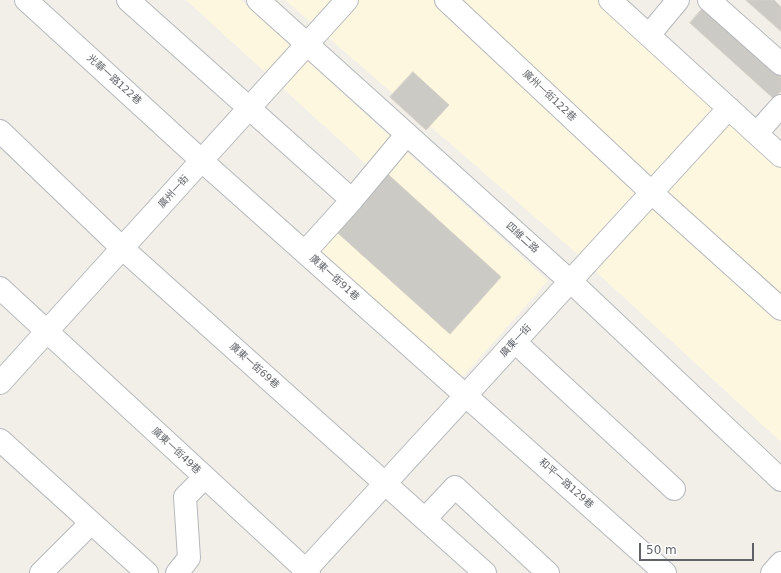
<!DOCTYPE html>
<html>
<head>
<meta charset="utf-8">
<style>
	body { margin:0 }
	#map { position:relative; width:781px; height:573px; overflow:hidden; background:#f1efe8; font-family:"DejaVu Sans",sans-serif }
	canvas { display:block }
	.scale { position:absolute; left:639px; top:543px; width:115px; height:18px; box-sizing:border-box; border:2px solid #5f6368; border-top:0; padding-left:5px; font-size:12px; line-height:14px; white-space:nowrap; color:#5f6368; -webkit-text-stroke:3px #fff; paint-order:stroke }
</style>
</head>
<body>
<div id="map">
<canvas width="781" height="573"></canvas>
<div class="scale">50 m</div>
</div>
<script>
const g = document.querySelector('canvas').getContext('2d');
g.lineJoin = 'round';
function fillPath(path, color) { g.fillStyle = color; g.fill(path, 'evenodd'); }
function stroke(path, color, width, dash) { g.strokeStyle = color; g.lineWidth = width; g.lineCap = dash ? 'butt' : 'round'; g.setLineDash(dash || []); g.stroke(path); }
function drawText(font, color, halo, rows, align = 'center') {
  g.font = font + ' "DejaVu Sans","Noto Sans TC",sans-serif'; g.lineWidth = 3; g.setLineDash([]); g.textBaseline = 'middle'; g.strokeStyle = halo; g.fillStyle = color; for (const [text, x, y, turn = 0] of rows) {
    g.save(); g.translate(x, y); g.rotate((+turn || 0) * Math.PI / 180); g.textAlign = isNaN(turn) ? turn : align; if (halo) g.strokeText(text, 0, 0); g.fillText(text, 0, 0); g.restore();
  }
}
fillPath(new Path2D(`
	M186,0h55l307,281 -99,111 -151,-135 69,-92z
	M285,0h314l182,165v277l-214,-197z`), '#fef7e0');
const building = new Path2D(`
	M746,0h28l7,7v24z
	M703,8l78,69v14l-7,8 -84,-76z
	M413,72l36,33 -23,25 -36,-33z
	M381,168l120,109 -51,57 -121,-109z`);
fillPath(building, '#cccac5');
stroke(building, '#d6d1c6', 1);
const minor = new Path2D(`
	M26,0l176,161 463,412
	M128,0l224,200
	M258,0l324,292 199,188
	M446,0l206,193 129,116
	M610,0l171,156
	M709,0l72,64
	M649,35l29,-35
	M0,131l122,117 363,325
	M757,133l24,-27
	M305,252l47,-52 55,-66
	M0,288l309,285
	M515,342l159,147
	M0,383l347,-383
	M0,440l147,133
	M425,519l30,-32 93,86
	M41,573l50,-50
	M177,573l12,-15 -4,-61 20,-20
	M303,573l426,-465
	M772,573l9,-10`);
stroke(minor, '#b5b8bc', 24);
stroke(minor, '#fff', 22);
drawText('10px', '#5f6368', '#fff', [
	["光華一路122巷",114,80,42],
	["廣州一街122巷",549,96,43],
	["廣州一街",174,192,-48],
	["四維二路",522,238,42],
	["廣東一街91巷",334,278,42],
	["廣東一街",516,341,-47],
	["廣東一街69巷",254,366,42],
	["廣東一街49巷",176,451,43],
	["和平一路129巷",566,484,42]
]);
</script>
</body>
</html>
